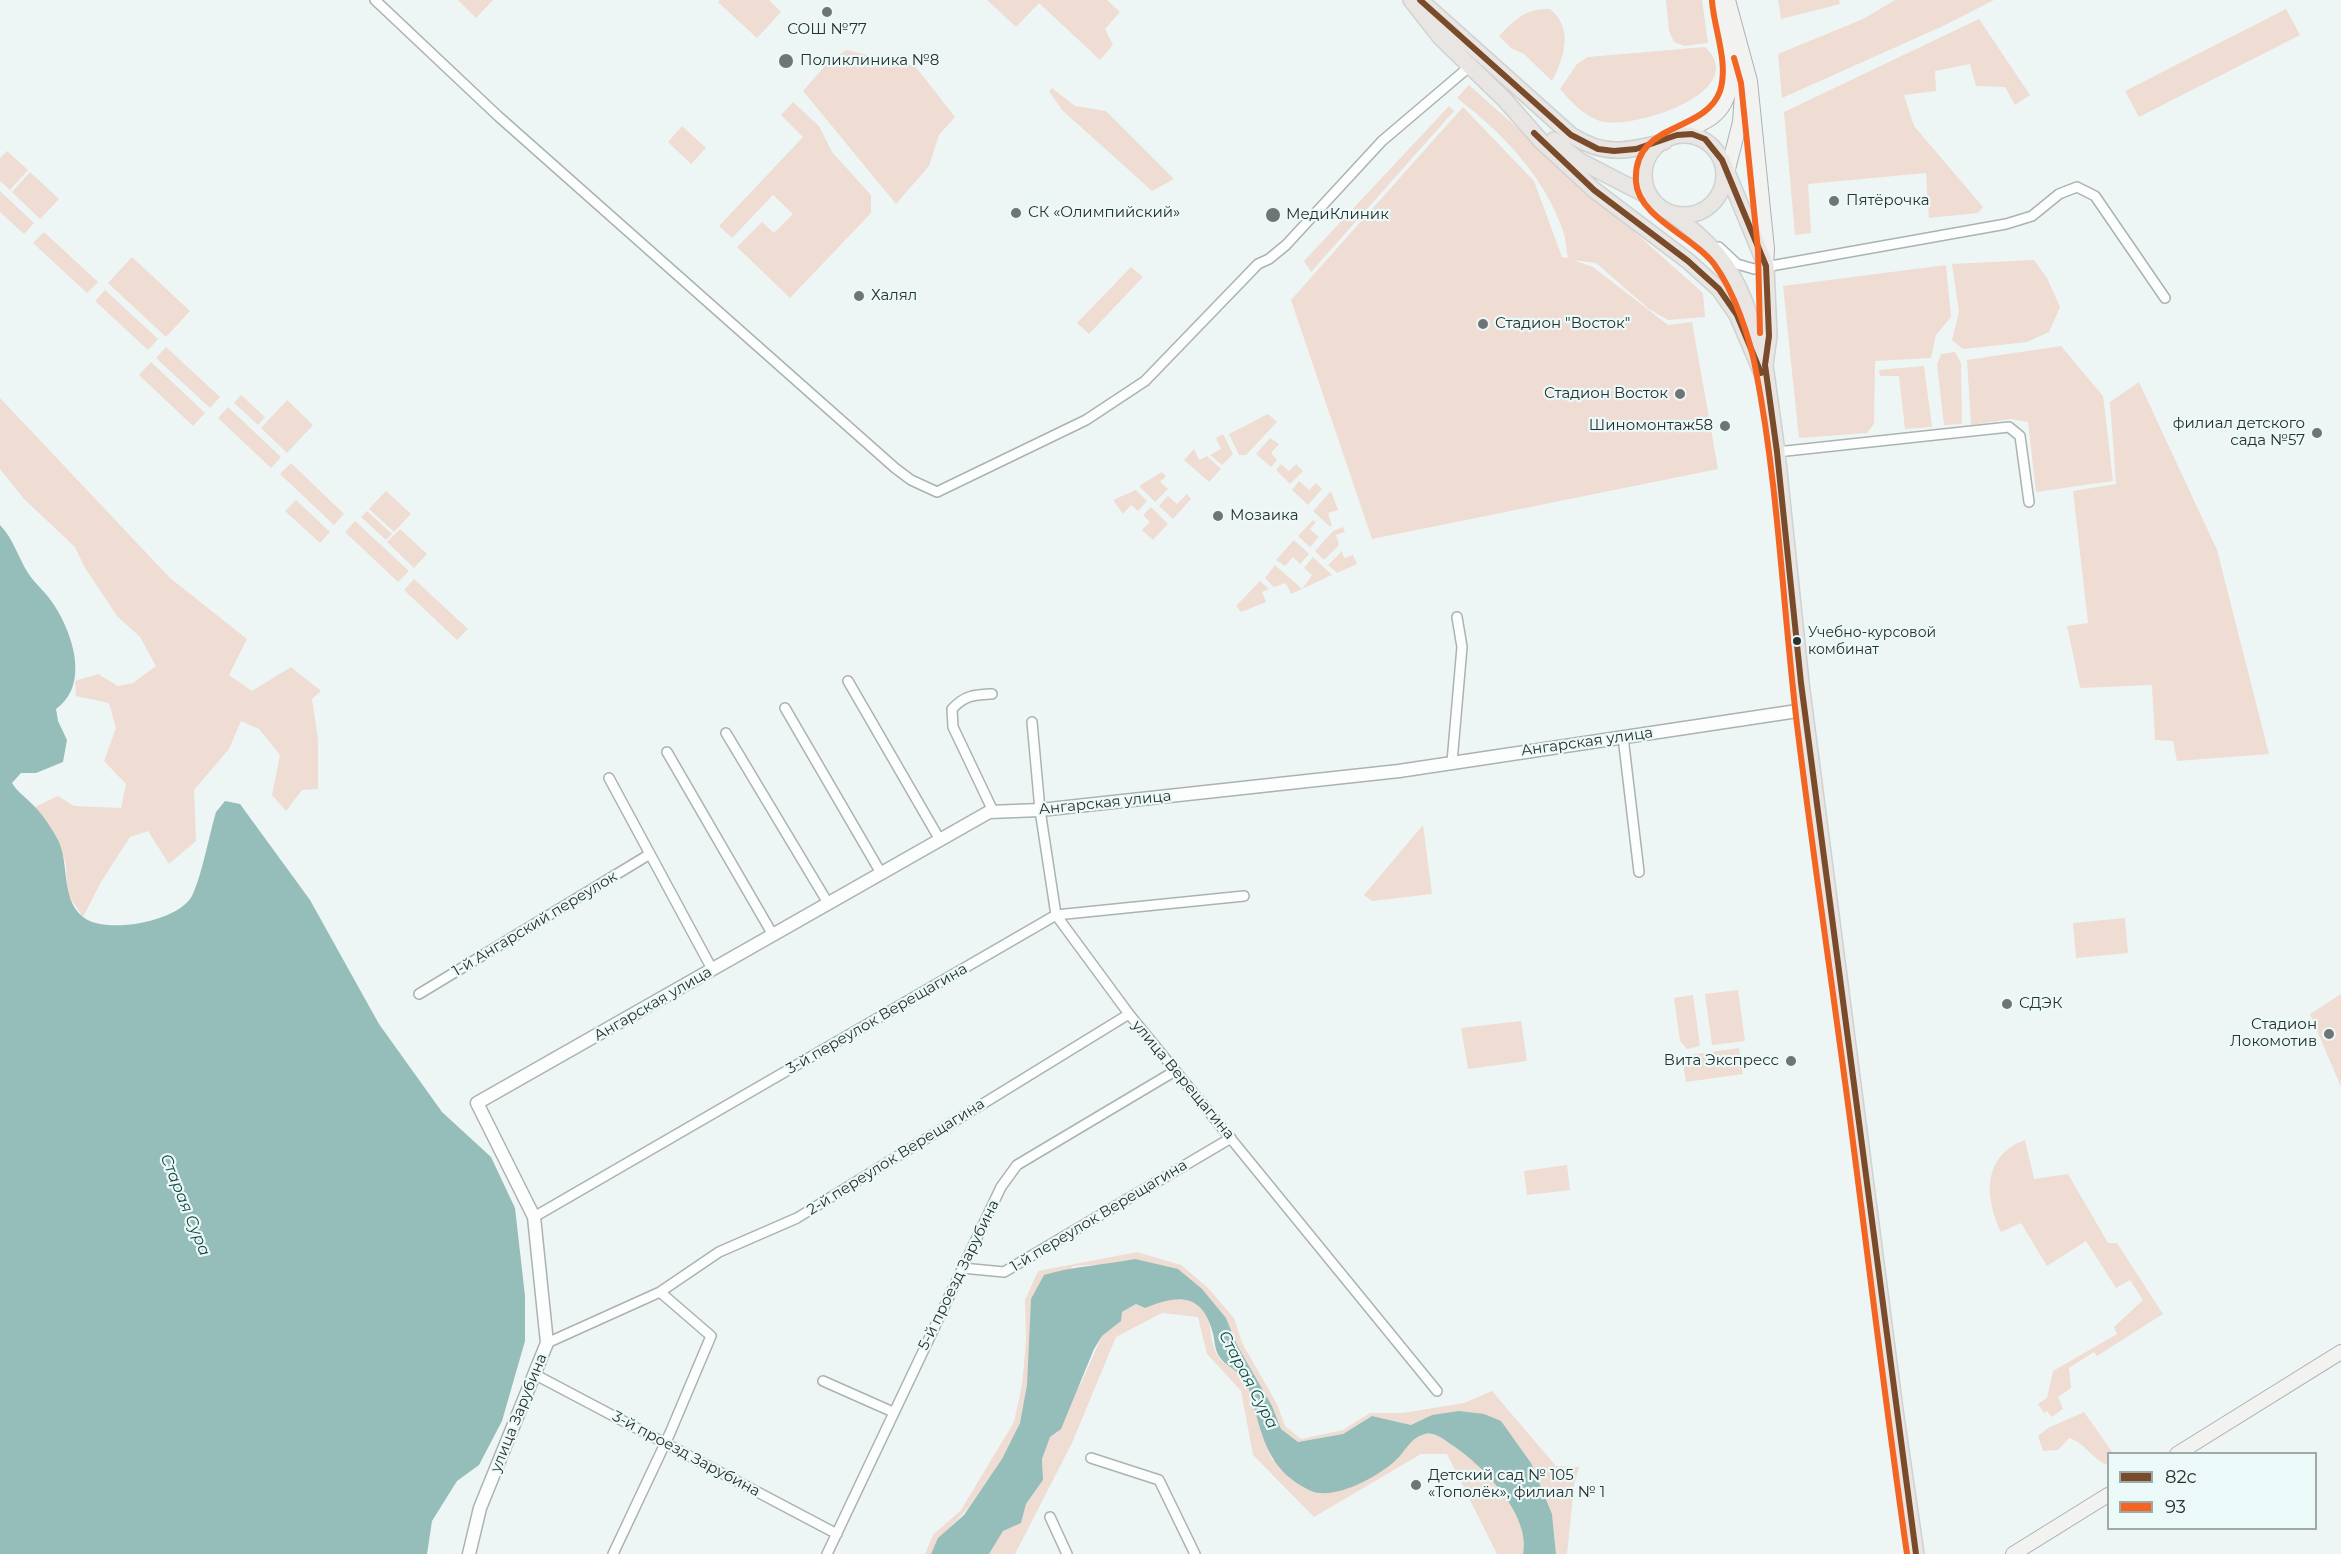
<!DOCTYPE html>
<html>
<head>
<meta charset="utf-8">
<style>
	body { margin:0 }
	#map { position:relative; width:2341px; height:1554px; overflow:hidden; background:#eef6f5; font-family:Montserrat,sans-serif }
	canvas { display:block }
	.legend { position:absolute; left:2107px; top:1452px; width:210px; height:78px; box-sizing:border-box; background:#ebf9f8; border:2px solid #9ea9a8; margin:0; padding:8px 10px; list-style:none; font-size:18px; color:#2a302f }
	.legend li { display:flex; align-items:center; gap:12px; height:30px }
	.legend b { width:30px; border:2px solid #9ea9a8 }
</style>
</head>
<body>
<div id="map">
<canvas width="2341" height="1554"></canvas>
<ul class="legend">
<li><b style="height:8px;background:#7a4b2a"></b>82с</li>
<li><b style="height:8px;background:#f26522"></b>93</li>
</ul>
</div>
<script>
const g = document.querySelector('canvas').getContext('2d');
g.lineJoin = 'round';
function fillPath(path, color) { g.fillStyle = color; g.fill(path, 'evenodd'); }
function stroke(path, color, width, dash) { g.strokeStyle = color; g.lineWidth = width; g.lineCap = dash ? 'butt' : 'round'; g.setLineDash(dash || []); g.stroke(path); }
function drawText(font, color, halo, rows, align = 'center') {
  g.font = font + ' Montserrat,sans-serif'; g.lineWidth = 4.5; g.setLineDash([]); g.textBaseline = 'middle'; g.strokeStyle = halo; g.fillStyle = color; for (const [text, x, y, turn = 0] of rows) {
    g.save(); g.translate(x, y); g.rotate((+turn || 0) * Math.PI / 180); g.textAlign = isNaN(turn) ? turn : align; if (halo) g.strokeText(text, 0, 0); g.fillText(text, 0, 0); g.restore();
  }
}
fillPath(new Path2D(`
	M458,0h35l-17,18z
	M720,0h49l12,12 -24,26 -39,-36z
	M987,0h120l13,12 -15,17 8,16 -13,15 -61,-57 -23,24z
	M1666,0h36l6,43 -24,3 -10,-4 -5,-11z
	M1778,0h61l1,4 -59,15z
	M1895,0h99l-51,26 -161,72 -4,-44 85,-35z
	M1550,9c24,20 14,48 2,72l-28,-27 -13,-6 -12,-12c15,-16 27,-28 51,-27z
	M2286,9l14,26 -161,82 -14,-26z
	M1979,19l51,76 -15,10 -10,-18 -29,-1 -6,-22 -35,7 1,20 -32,4 10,31 69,81 -5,6 -49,5 -3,-45 -118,11 3,49 -16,2 -11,-123z
	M1705,47c48,45 -74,84 -105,74 -17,-6 -29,-19 -40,-32l17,-25 11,-7z
	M846,50l69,16 40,51 -16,18 -10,31 -33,38 -93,-113 21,-24z
	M1469,85l234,208 2,24 -37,3 -19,-11 -53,-46 -23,-3 20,7 75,58 24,-3 26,147 -346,70 -81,-239 172,-193 71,74 28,76 6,1c-2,-9 -2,-19 -5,-27 -19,-56 -61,-98 -106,-133z
	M1052,88l23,18 31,5 68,68 -22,12 -90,-81 -13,-19z
	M793,102l26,24 13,26 39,43v18l-81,85 -53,-51 25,-25 12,11 19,-19 -20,-19 -41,43 -13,-12 84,-89 -22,-22z
	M1449,106l5,5 -143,161 -7,-11z
	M682,126l24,22 -15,16 -23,-22z
	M7,151l21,19 -18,20 -10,-9v-23z
	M30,172l29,27 -19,20 -28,-27z
	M0,191l34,32 -10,11 -24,-22z
	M44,232l54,50 -11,11 -54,-50z
	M132,257l58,54 -24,26 -58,-54z
	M2034,260l13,18 13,29 -11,25 -22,10 -64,7 -11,-9 7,-28 -7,-48z
	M1946,265l5,52 -15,18 -5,23 -56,3 -1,63 -7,9 -68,5 -16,-152z
	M1131,267l12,10 -54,57 -12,-11z
	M105,290l53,49 -10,11 -53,-49z
	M2061,346l42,50 10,85 -77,11 -8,-70 -17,-3 -40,6 -4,-65z
	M166,347l54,50 -10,11 -54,-50z
	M1955,352l6,11 1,61 -18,1 -7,-60 4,-11z
	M151,362l54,51 -12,13 -54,-51z
	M1924,366l8,61 -27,2 -6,-53h-19l-1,-6z
	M2139,382l78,168 52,204 -92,7 -4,-20 -18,-1 -3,-55 -72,3 -13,-62 21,-3 -15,-132 43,-7 -6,-82z
	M241,395l24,22 -7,8 -24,-22z
	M0,398l170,180 77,61 -18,36 23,16 39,-24 30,24 -9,8 6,40v50l-16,1 -16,21 -14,-16 8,-40 -21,-26 -18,-8 -12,28 -35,41 2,51 -27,23 -21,-33 -18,6 -29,45 -18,35 -16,-24 -1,-29 -8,-23 -23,-34 23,-11 16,10 47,2 5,-24 -22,-23 12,-33 -7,-25 -33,-7 -1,-15 23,-7 20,12 15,-3 23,-17 -16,-29 -23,-21 -32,-48 -10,-21 -51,-48 -24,-30z
	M287,400l26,25 -26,28 -26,-25z
	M228,407l53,50 -10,11 -53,-50z
	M1268,414l9,8 -31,33h-7l-10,-21z
	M1223,434l10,20 -11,11 -12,-10 11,-6 -5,-11z
	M1270,438l9,6 -8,9 6,7 -6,7 -15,-13z
	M1194,449l5,11 8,-4 14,13 -12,13 -25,-22z
	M291,463l53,51 -10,11 -54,-51z
	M1281,464l8,7 7,-7 7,7 -13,13 -14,-14z
	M1162,472l4,4 -6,6 8,7 -13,13 -16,-16z
	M1299,481l10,9 7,-7 6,6 -14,16 -16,-15z
	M1136,490l11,11 -9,10 -7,-6 -8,9 -10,-14z
	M386,491l25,23 -17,18 -25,-23z
	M1331,491l7,19 -10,3 4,13h-3l-16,-15z
	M1187,494l4,5 -18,20 -14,-13 9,-10 9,8z
	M296,500l34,32 -10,11 -35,-32z
	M1151,507l17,17 -15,16 -11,-10 8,-8 -7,-7z
	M367,511l25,23 -6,6 -25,-23z
	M1313,520l3,2 -6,7 9,8 -9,10 -12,-11z
	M355,521l54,50 -11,11 -53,-50z
	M1343,527l2,5 -9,3 3,10 -15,15 -9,-9 18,-20z
	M400,529l27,25 -13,14 -27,-26z
	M1294,540l15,14 -9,10 -7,-7 -8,9 -9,-6z
	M1342,551l2,7 9,-3 4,9 -20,9 -9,-8z
	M1313,557l19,18 -41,19 -5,-11 -12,4 -9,-9 10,-13 27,24 10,-14 -8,-7z
	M414,579l54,50 -11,11 -53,-50z
	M1260,581l9,8 -7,3 4,10 -25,10 -5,-6z
	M1423,825l9,69 -60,7 -8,-6z
	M2125,918l3,35 -52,5 -3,-35z
	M1738,990l7,51 -33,4 -7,-51z
	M2341,994v93l-31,-73z
	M1693,995l7,51 -13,3 -7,-8 -6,-43z
	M1521,1021l6,40 -59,8 -7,-41z
	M1739,1048l4,26 -57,8 -4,-26z
	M2025,1140l9,39 34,-5 40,69h9l46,71 -66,42 -3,-4 -25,16 2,20 -13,9 5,12 -11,8 -5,-6 -3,2 -6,-9 9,-6 6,-27 64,-37 -3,-7 29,-27 -13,-20 -14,8 -30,-47 -39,25 -26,-43 -20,9c-17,-36 -18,-77 24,-92z
	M1567,1165l3,25 -43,5 -3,-24z
	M1137,1252l44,13 26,22 27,31 8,25 35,61 8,22 16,13 42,-9 27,-17h33l61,-10 28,-12 64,75 23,1 -5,18 -7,69h-11l-4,-40 -21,-51 -31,-42 -68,-6 -21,10 -39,-9 -29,18 -45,8 -17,-13 -9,-23 -35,-61 -11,-27 -91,-59 -27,5 -34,2 -43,33c-1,40 1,85 -11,123 -9,29 -30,55 -47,79 -13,20 -33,31 -42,53h-6l8,-19 28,-25 53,-88 8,-37 4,-44 -1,-41 13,-29z
	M1182,1298c38,11 22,34 36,58 6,10 18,13 24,21 12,15 22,63 30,83l123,1c8,-9 18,-25 30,-27 9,-2 18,5 25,9 31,19 82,72 73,111h-26l-50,-100h-26l-107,63 -61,-62 -12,-64 -34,-37 -9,-37 -36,-4 -46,24 -44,106 -57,111h-26l14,-23 18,-8 5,-19 17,-24 -1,-21 8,-23 32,-55 20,-45 19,-15 1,-9 14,-8 9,4 20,-9z
	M2084,1412l29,41 -5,1v11c-16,-5 -22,-22 -39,-27l-11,12 -15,1 -5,-15 10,-8z`), '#efdcd2');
fillPath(new Path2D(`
	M0,525c13,13 18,32 28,48 7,11 19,20 26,32 19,29 36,80 2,104l2,12 9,19 -4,22 -27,11h-15l-9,10c6,10 15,15 22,23 9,9 18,23 24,34 12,24 2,58 25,77 22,18 95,5 109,-21 10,-21 17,-60 24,-84l9,-11 15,3 70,96 69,124 63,88 49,45 24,51 10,88v45l-23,80 -23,44 -22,16 -25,40 -5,33h-427z
	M1135,1259l43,10 24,20 24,29 11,27 35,61 9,23 17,13 45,-8 29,-18 39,9 21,-10 27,-4 25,3 17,7 30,42 21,51 4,40h-33c9,-39 -43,-92 -74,-111 -7,-5 -16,-11 -24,-9 -14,3 -20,18 -30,27 -18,16 -62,41 -86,29 -36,-18 -44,-43 -54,-79 -2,-10 -6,-26 -13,-34 -6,-8 -17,-11 -23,-21 -5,-7 -4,-18 -7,-26 -11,-38 -36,-35 -67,-22l-9,-4 -14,8 -1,9 -19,15 -8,13 -33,80 -11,8 -8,22 1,21 -17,24 -5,19 -18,8 -14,23h-58l7,-16 26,-23 38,-56 18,-36 7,-38 4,-86 13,-24c30,-9 60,-10 91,-16z`), '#95bdb9');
const minor = new Path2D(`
	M375,0l123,116 397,352 16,12 26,12 149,-72 59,-39 113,-117 11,-5 17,-14 96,-104 87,-74
	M1719,247l18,17 17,5 252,-45 26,-8 27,-22 18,-7 18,9 70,102
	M1777,452l232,-25 11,9 9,66
	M848,681l92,159
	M992,694c-18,1 -27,1 -40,15l1,18 40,84
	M785,708l96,165
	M1032,722l8,88 16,105 73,99 308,377
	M726,733l102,170
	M1623,737l16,135
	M667,752l106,183
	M1452,762l10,-115 -5,-30
	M609,778l103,191
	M419,994l231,-140
	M534,1217l522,-302 188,-19
	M962,1268l42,4 227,-134
	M547,1343l113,-51 59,-40 78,-34 332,-204
	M534,1374l303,160
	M823,1381l70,31
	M1091,1458l68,22 36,74
	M1050,1517l17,37
	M613,1554l57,-121 41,-97 -51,-44
	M827,1554l174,-367 16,-22 158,-94`);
const tertiary = new Path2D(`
	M469,1554l11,-46 67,-165 -13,-126 -57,-114 512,-291 51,-2 359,-39 405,-61`);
const secondary = new Path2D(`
	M1728,0l22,81 17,168 -1,17
	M1677,135c11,-5 23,-10 33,-16 39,-27 11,-82 11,-119
	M1726,177l14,-55 3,-41
	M2177,1454l164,-102
	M2013,1554l95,-59`);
const primary = new Path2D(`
	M1411,0l29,37 65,63 36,41 53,49 94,71 31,28 18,26 27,63
	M1420,0l151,135c34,22 56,16 93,7
	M1644 175a40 40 0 1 1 80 0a40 40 0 1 1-80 0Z
	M1554,140l26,21 70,36
	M1722,160l44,106 3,70 -4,29 12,87 24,231 94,727 21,144
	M1672,214c32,22 58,49 72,86 6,15 9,30 14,45`);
stroke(minor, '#acb2b1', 12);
stroke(tertiary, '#acb2b1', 15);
stroke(secondary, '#acb2b1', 16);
stroke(primary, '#ced2d1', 18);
stroke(minor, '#fcfefe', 9);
stroke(tertiary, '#fcfefe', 12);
stroke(secondary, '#f2f2f1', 14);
stroke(primary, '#e9e5e3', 15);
stroke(new Path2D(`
	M1420,0l151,135 27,14 16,2 22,-2 41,-14 15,-1 13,5 17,21 44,106 3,70 -4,29 12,87 24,231 115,871
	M1534,133l60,57 94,71 31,28 18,26 24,58`), '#7a4b2a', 6);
stroke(new Path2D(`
	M1712,1c2,28 17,62 8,90 -15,43 -88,30 -84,91 2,35 58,55 78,82 20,27 36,74 42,107 23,119 27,242 42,362 16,129 35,257 52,386 19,145 36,290 57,435
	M1734,58l7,25 17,167 2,83`), '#f26522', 6);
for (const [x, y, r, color] of [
	[827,12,6,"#6f7574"],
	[786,61,8,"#6f7574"],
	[1834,201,6,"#6f7574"],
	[1016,213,6,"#6f7574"],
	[1273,215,8,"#6f7574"],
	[859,296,6,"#6f7574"],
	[1483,324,6,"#6f7574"],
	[1680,394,6,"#6f7574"],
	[1725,426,6,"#6f7574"],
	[2317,433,6,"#6f7574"],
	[1218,516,6,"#6f7574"],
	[1797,641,5,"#2a302f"],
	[2007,1004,6,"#6f7574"],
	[2329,1034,6,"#6f7574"],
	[1791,1061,6,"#6f7574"],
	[1416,1485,6,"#6f7574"]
]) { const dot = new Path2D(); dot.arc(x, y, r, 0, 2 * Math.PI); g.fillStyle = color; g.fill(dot); stroke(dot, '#ebf9f8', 2); }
drawText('14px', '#2a302f', '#ebf9f8', [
	["Учебно-курсовой",1808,633],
	["комбинат",1808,650]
], 'left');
drawText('15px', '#2a302f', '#ebf9f8', [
	["СОШ №77",827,30,"center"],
	["Поликлиника №8",800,61],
	["Пятёрочка",1846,201],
	["СК «Олимпийский»",1028,213],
	["МедиКлиник",1286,215],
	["Халял",871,296],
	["Стадион \"Восток\"",1495,324],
	["Стадион Восток",1668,394,"right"],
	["филиал детского",2305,424,"right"],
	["сада №57",2305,441,"right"],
	["Шиномонтаж58",1713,426,"right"],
	["Мозаика",1230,516],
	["СДЭК",2019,1004],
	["Стадион",2317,1025,"right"],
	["Локомотив",2317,1042,"right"],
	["Вита Экспресс",1779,1061,"right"],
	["Детский сад № 105",1428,1476],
	["«Тополёк», филиал № 1",1428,1493]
], 'left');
drawText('15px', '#2a302f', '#ebf9f8', [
	["Ангарская улица",1587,742,-8],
	["Ангарская улица",1105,803,-6],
	["1-й Ангарский переулок",535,924,-31],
	["Ангарская улица",653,1004,-30],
	["3-й переулок Верещагина",877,1019,-30],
	["улица Верещагина",1183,1080,50],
	["2-й переулок Верещагина",896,1157,-32],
	["1-й переулок Верещагина",1099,1216,-31],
	["5-й проезд Зарубина",959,1275,-64],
	["улица Зарубина",519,1413,-68],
	["3-й проезд Зарубина",686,1454,28]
]);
drawText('italic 16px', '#184844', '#ebf9f8', [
	["Старая Сура",185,1205,68],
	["Старая Сура",1248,1380,62]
]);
</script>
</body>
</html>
